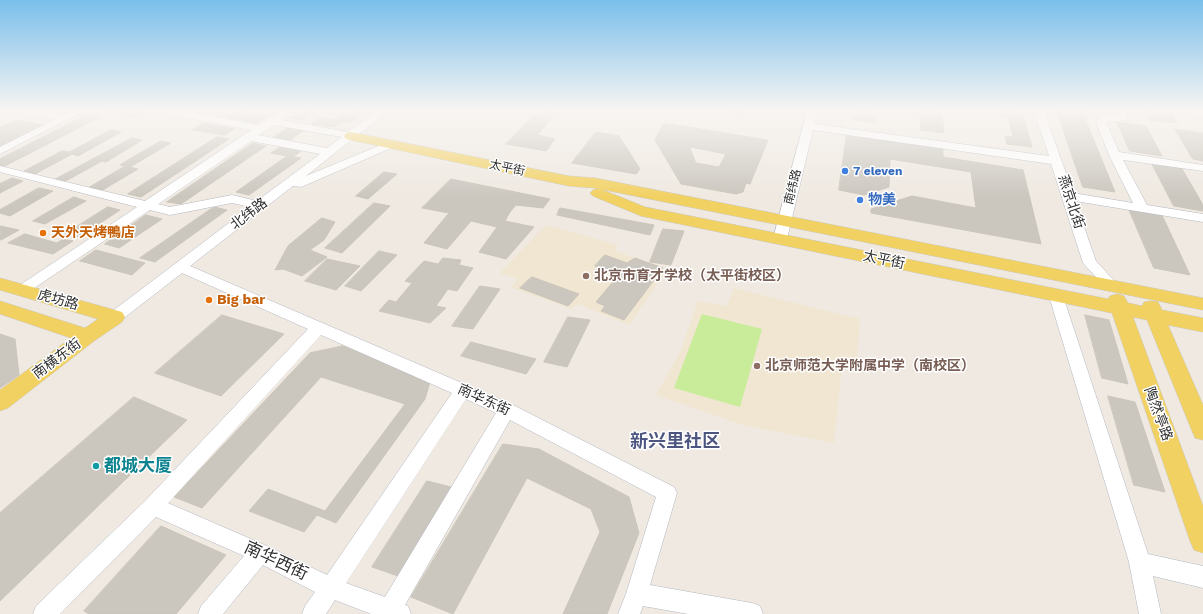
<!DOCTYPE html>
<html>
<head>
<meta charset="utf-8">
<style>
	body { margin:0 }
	canvas { display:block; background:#efe9e1 }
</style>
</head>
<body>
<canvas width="1203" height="614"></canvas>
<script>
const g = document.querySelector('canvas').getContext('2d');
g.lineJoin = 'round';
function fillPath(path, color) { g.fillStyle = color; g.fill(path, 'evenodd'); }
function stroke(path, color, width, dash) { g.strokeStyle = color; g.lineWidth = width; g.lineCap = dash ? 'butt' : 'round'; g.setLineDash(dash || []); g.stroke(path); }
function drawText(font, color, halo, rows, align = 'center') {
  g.font = font + ' "Work Sans","Noto Sans SC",sans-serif'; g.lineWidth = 3; g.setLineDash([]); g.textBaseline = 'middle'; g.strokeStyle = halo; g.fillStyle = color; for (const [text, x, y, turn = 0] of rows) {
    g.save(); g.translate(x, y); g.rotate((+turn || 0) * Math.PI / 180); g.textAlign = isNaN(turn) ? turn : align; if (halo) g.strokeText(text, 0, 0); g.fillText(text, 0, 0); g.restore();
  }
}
fillPath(new Path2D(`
	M546,225l72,20 -3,6 53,18 -39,56 -51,-21 -7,5 -60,-22 7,-8 -18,-6z
	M734,288l126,31 -4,48 -14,-2 -8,78 -91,-18 -87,-30 25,-45 17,-49 29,5z`), '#f0e6d1');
fillPath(new Path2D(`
	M702,314l60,15 -22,78 -66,-19z`), '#c9ec9a');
const building = new Path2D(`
	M105,111h44l-11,6z
	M236,111h9l22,5 -12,7 -28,-6z
	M300,111h16l-13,9 -14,-2z
	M348,111h17l-16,12 -7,-1 -9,5 -22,-3 9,-6 15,2z
	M538,111h19l-19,24 17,4 -9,12 -40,-7z
	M725,111h18l-2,4 -16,-3z
	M854,111h22l-1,12 -22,-4z
	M920,111h22l2,22 -23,-3z
	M1000,111h22l10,36 -25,-3 -2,-8 8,1 -5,-19 -7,-1z
	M1057,111h30l-7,2 4,3 31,76 -32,-5z
	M1145,111l25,1 7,11 -27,-3z
	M89,114l11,3 -97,50 -3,-1v-7z
	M17,120l27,5 -44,22v-19z
	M1117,122l29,4 16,30 -32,-5z
	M203,123l32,6 -10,6 -33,-5z
	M664,123l104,17 -18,44 -4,-1 -3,9 -7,2 -55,-10 -26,-44zM690,147l36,7 -7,13 -23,-4z
	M289,127l15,3 -14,10 -16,-3z
	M1175,129l28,4v28l-10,-2z
	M111,130l10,2 -43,24 -6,-2 -37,20 -11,-3 38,-20 7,1z
	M596,132l23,4 21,33 -4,5 -64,-11z
	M847,133l96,14v10l80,13 18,74 -170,-31v-4l41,-13 64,12 -5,-36 -81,-13 -1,28 -25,8 -25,-5z
	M217,137l12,2 -88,58 -13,-3z
	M132,138l10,2 -36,22 -4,-1 -38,21 -10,-2z
	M161,141l10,2 -41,24 8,2 -37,22 -13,-3 37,-22 -5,-1z
	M253,143l13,3 -85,58 -14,-2z
	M280,147l21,4 -8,6 8,1 -52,37 -13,-3 51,-36 -16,-3z
	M1151,162l30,5 22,38v6l-29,-5z
	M384,172l13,2 -29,25 -12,-3z
	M12,178l11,3 -23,12v-9z
	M451,179l99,20 -7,9 -27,-3 -6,7 -5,9 29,6 -28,32 -27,-7 18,-25 -26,-6 -24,28 -23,-6 25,-30 -27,-5z
	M39,188l14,3 -43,25 -10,-3v-3z
	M74,197l12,4 -41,23 -12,-3z
	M374,203l16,3 -48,47 -17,-5z
	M108,207l12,3 -41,27 -14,-3z
	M214,207l13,3 -72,52 -15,-4z
	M1128,207l33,6 29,62 -36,-7z
	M560,208l94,17 -4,10 -93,-20z
	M146,215l16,4 -43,29 -14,-4z
	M322,218l13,4 -11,18 -14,10 17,7 -25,19 -19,-7 -8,1 13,-24z
	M0,226l19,4 -18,10z
	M663,229l21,2 -13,34 -21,-3z
	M25,234l32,9 6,-4 10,2 -20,13 -45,-11z
	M96,250l49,13 -13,12 -52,-14z
	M379,251l18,4 -36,36 -16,-5z
	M605,255l22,8 8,-5 28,10 -39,52 -23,-9 4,-5 -9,-4 27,-32 -7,-2 -3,4 -18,-6z
	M443,258l18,2 -2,5 14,3 -16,23 -9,-2 -12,17 10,2 -16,15 -51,-12 10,-11 7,2 16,-19 -7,-2 19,-20 14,3z
	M327,259l33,7 -24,24 -31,-9z
	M532,277l47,17 -11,12 -48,-18z
	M480,286l20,3 -27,40 -21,-3z
	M222,315l62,19 -63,62 -66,-23z
	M1085,315l24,5 19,64 -26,-6z
	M568,317l22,3 -23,47 -23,-5z
	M0,334l15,5 4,36 -19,13z
	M471,342l65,17 -10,15 -65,-18z
	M343,346l87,36 -5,17 -89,124 -19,-8 -13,17 -55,-21 19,-22 57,22 80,-107 -84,-27 -119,131 -28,-11 136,-144z
	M1108,396l27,6 30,90 -31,-7z
	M134,397l53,23 -187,181v-88z
	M503,444l36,5 90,48 10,36 -32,81h-44l37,-82 -9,-23 -64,-31 -74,136 -42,-17z
	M427,481l28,7 -57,88 -26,-9z
	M161,526l65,29 -50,59h-87l-5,-3z`);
fillPath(building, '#cbc7bf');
stroke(building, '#cbc5ba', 1);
const minor = new Path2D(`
	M24,111h22l18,4 7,-4h13l-84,43v-7l55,-28 -30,-6z
	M163,111h21l74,14 22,-14h12l-11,9 67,12 28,-21h12l-82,65 82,-34h8l2,2 -2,2 -95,41 -8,-1 -103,80 323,139 161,82 3,6 -27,92 102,18 8,3 3,8h-75l-45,-8 -3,8h-22l8,-20 30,-97 -146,-77 -105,185 3,1 3,8h-40l-36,-14 -9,14h-24l3,-8 10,-14 -52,-27 -40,49h-25l3,-8 43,-50 -88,-39 -96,97h-27l3,-8 110,-106 162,-171 -126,-56 -62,48 -5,1 -5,-1 -3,-4 3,-4 140,-106 -18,-4 -62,12 -20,-5 -123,83 -5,2 -5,-2 -2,-3 2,-3 120,-80 -137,-35v-6l145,35 106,-71 -83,-16zM274,125l68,12 -15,11 -69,-13zM251,141l69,13 -63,47 -25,-6 -62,12 -12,-3zM321,335l131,58 -125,182 -60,-29 -99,-43zM466,399l30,14 -111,184 -39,-14z
	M807,111h10l-3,13 235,32 -15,-45h10l29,82 60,10 -24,-48 -13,-33 5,-6 16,-1 -2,-4h10l3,7 -1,2 -21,2 13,30 84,13v6l-80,-11 24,45 56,9v8l-128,-21 21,60 24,26 -2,3 -5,2 -5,-2 -25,-27 -32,-99 -238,-34 -26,109 -2,3h-10l-2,-3z
	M1194,111h9v4l-8,-2z
	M1056,291l5,2 2,3 85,258 55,12v22l-50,-12 8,38h-22l-10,-52 -80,-266 2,-3z`);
const major = new Path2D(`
	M351,132l218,44 26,2 608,120v12l-608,-122 -26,-2 -223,-47 -2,-3 2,-3z
	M598,188l47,19 463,92 2,-3 7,-2 7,2 4,7 14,3 2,-4 7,-1 7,1 4,8 41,8v14l-35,-7 35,80v35l-8,-2 -3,-7 -45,-111 -14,-3 70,189v47l-9,-3 -4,-9 -78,-228 -471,-97 -48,-20 -3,-3 3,-3z
	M0,278l122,34 3,5 -3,5 -28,19 -86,67 -8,3v-21l71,-52 -71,-24v-13l85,27 13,-9 -98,-29z`);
stroke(minor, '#b4b7c1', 1);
stroke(major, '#c9c9c9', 1);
fillPath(minor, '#fff');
fillPath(major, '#f2d163');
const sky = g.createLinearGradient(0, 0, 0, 197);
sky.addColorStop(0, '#7abfeb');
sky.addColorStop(0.56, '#f8f5f2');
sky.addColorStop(1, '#f8f5f200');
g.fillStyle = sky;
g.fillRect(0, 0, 1203, 197);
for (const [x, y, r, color] of [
	[845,171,4,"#3f7fe0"],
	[860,200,4,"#3f7fe0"],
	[43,233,4,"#e8710a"],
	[586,276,4,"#8d6e63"],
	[209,300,4,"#e8710a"],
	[757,366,4,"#8d6e63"],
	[96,466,4,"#0f9aa8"]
]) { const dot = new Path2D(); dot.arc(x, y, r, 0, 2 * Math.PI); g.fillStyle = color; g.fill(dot); stroke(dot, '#fff', 1.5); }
drawText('12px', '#2e2e2e', '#fff', [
	["太平街",507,168,12],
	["南纬路",793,187,-76]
]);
drawText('bold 12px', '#366cbe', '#fff', [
	["7 eleven",853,171]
], 'left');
drawText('bold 14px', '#366cbe', '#fff', [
	["物美",868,200]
], 'left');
drawText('14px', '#2e2e2e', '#fff', [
	["燕京北街",1071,202,72],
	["北纬路",249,214,-37],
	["太平街",884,260,12],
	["虎坊路",58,300,16],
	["南横东街",57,359,-37],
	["南华东街",484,400,24],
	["陶然亭路",1158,414,70]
]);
drawText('bold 14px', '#c56008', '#fff', [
	["天外天烤鴨店",51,233],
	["Big bar",217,300]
], 'left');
drawText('bold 14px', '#785e54', '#fff', [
	["北京市育才学校（太平街校区）",594,276],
	["北京师范大学附属中学（南校区）",765,366]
], 'left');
drawText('bold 17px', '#0d838f', '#fff', [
	["都城大厦",104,466]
], 'left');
drawText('17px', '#2e2e2e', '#fff', [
	["南华西街",276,561,25]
]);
drawText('bold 18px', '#4d5680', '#fff', [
	["新兴里社区",675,442]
]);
</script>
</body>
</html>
